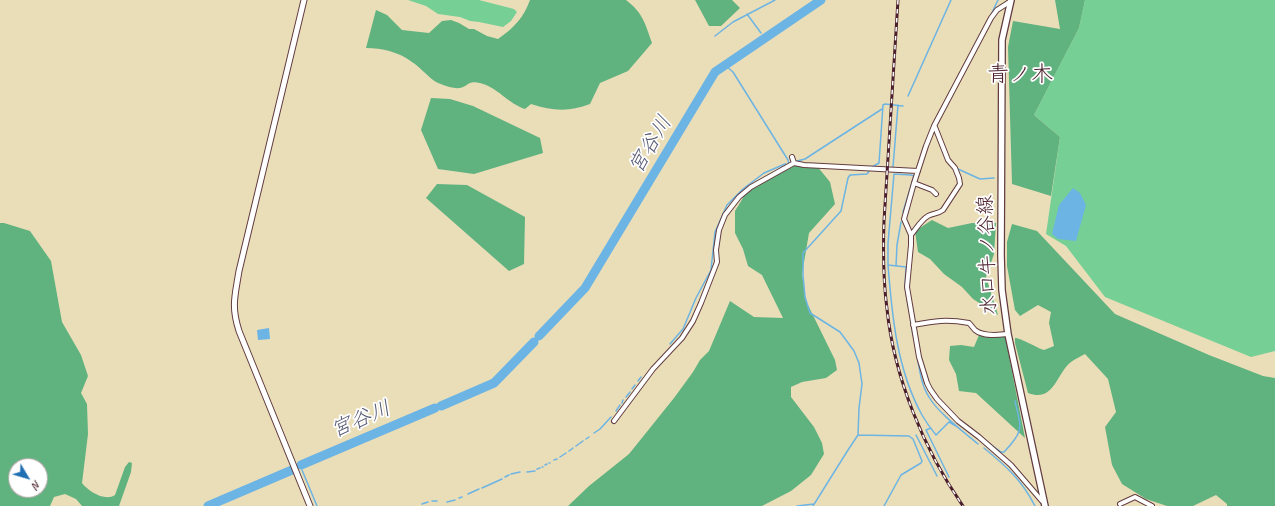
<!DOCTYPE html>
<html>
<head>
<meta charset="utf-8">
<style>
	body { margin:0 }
	#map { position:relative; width:1275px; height:506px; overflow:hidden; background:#eadeb9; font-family:Caveat,sans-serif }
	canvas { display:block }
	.north { position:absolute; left:8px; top:458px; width:40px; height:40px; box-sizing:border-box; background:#fff; border:1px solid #b7a5aa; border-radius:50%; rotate:128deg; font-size:11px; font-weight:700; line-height:16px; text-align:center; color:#4a1f2b }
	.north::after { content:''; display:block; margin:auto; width:14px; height:18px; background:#1f6fb2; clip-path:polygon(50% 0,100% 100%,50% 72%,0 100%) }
</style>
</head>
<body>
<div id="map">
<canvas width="1275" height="506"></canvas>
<div class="north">N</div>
</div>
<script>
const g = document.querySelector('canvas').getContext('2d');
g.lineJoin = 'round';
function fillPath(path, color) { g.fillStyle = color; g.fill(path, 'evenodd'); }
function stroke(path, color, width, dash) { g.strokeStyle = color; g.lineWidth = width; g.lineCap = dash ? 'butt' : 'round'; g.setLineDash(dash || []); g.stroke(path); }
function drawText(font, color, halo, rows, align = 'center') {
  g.font = font + ' Caveat,"Klee One",sans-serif'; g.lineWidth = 3.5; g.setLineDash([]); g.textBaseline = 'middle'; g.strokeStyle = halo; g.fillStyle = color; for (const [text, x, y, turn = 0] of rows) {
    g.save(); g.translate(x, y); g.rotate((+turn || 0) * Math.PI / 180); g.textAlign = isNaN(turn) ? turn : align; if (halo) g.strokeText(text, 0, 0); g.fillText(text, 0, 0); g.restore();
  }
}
fillPath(new Path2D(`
	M408,0h71l35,9 3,3 -6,9 -8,6 -24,-5 -9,-1 -10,-4 -22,-3 -12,-8z
	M1085,0h190v351l-24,6 -146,-60 -39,-51 -20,-12 14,-97 -26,-22 45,-87z`), '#76d096');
fillPath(new Path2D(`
	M530,0h96c17,13 19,23 26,43l-24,28 -28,12 -10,21c-21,8 -37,7 -59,0l-6,5c-16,-5 -28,-22 -45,-26 -13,-3 -11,3 -20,5 -7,1 -18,-3 -24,-6 -9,-6 -15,-14 -24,-20 -13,-10 -30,-14 -46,-14l10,-38 11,5 15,15 27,3 13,-12 9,-1 8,3 10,6h5l13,7 11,3c16,-11 26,-22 32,-39z
	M695,0h37l8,8 -19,18h-12z
	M1055,0h30l-6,28 -45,87 26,22 -9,59 -39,-12 -4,-137 5,-26 47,8z
	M431,98l19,1 23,7 67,32 3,15 -69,21 -36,-5 -17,-39z
	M794,166h23l13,16 5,22 -26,29 -7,41 4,27 29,59 2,10 -11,8 -24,4 -11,5v10l23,30 8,16 2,11 -13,21 -20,16 -29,15h-194l21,-20 40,-32 45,-56 19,-26 7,-12 9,-9 21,-50 24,16 29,1 -21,-43 -14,-9 -5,-17 -8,-16v-22l11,-18 27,-16z
	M437,184l30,1 58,32 -1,47 -15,7 -83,-73z
	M932,220l16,8 24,-5h24l-2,31 -8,23 12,38 -25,-16 -11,-12 -18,-13 -14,-15 -12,-7 -3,-21z
	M0,223h4l26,8 21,30 11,61 19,33 7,21 -7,17 6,11 1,30 -6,49c6,8 23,19 33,12l10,-28 4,-5 3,1 -1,9 -12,34h-37l-6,-7 -11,-5 -11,3 -4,9h-50zM16,466h24v24h-24z
	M1012,224l25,7 78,83 94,41 54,21 12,2v128h-48v-2l-11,-9 -23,11h-26l-21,-7 -24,-15 -10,-19 -7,-38 11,-15 -8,-33 -23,-25c-4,2 -10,5 -14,8 -15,12 -17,41 -43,31l-13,-50v-5c6,0 22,10 29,12l10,-4 -5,-23 2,-11 -13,-7 -18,11 -5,-6 -8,-44v-24z
	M979,335l26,1 20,102 -49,-45 -17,-2 -3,-17 -7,-14 1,-14 11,-1 13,2z`), '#60b27f');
fillPath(new Path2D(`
	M1073,188l7,5 6,12 -10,36 -18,-2 -6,-5 7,-29z
	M269,328l1,11 -12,1 -1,-10z`), '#6cb4e3');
stroke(new Path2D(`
	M747,14l14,19
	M990,17l8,-17
	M715,36l18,-14 42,-22
	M908,96l43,-96
	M797,161l8,-2 77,-50
	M893,167l5,-62
	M958,169l22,10 14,-1
	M894,174l-6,69v22l18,2 -1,20 4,23
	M894,174l17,1 3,1 -11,36
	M888,265c4,51 9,105 34,150 4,7 9,14 14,20l13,-13 7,4
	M896,266l1,-21 4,-23
	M911,322l2,14
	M670,344l13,-15 13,-31 15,-28 4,-38 12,-27 16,-16 21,-16 21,-9 4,1 -1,-5 -55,-88 -8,-7
	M918,361c2,12 4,25 11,36 9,16 35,35 49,47
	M638,381l3,-4
	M632,389l3,-4
	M626,397l4,-5
	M622,403l1,-3
	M616,411l4,-6
	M967,425l6,5
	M931,428l-5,2 23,47
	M594,433l6,-4 11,-12
	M858,435l51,1 4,3 9,22 -1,2 -20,12 -17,31
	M916,435l21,41
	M586,439l3,-2
	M990,444l11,8h3c21,-22 17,-24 11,-51
	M576,446l7,-5
	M984,448c23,19 37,31 51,58
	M569,451l4,-3
	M560,457l6,-4
	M554,460l3,-1
	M549,463h1
	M545,465l2,-1
	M542,467h1
	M537,469l3,-1
	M302,470l15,36
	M527,472l8,-1
	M511,474l9,-2
	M505,477l4,-2
	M482,488l20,-9
	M468,494l11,-5
	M459,498l3,-1
	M432,501h5
	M447,502l8,-2
	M422,504l6,-2
	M797,506l17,-2
	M813,506l35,-56 10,-15 1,-27 3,-24 -3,-21 -5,-12 -8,-11 -6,-8 -30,-19 -5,-16 -2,-22v-22l38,-42 7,-33 2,-3 17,-1 5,-7 7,-4 4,-58 2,-1 18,2`), '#6cb4e3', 1.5);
stroke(new Path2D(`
	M539,336l46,-48 130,-216 106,-72
	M441,406l53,-23 40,-41
	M301,465l134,-57
	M208,506l84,-36`), '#6cb4e3', 9);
const minor = new Path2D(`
	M1011,1l-14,9 -6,8 -57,108 -8,20 -12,37 -10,36 7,16v10l-4,42 12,70 8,26 3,6 7,10 21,22 21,16 32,28 31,36
	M792,157l2,6
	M914,183l18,7 4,4
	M911,235c5,-6 10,-15 17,-19 5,-3 10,-2 15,-6l17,-26 -1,-6 -4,-10 -7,-8 -13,-33
	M913,325c22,-4 33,-6 56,-2 2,2 4,5 6,7 8,7 24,5 33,4
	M614,421l39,-52 29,-31 11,-17 8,-18 16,-41 -1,-12 3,-20 6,-15 14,-18 12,-10 43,-24 10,2 114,6
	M1120,504l15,-7 17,9`);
const tertiary = new Path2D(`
	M304,0l-65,271c-4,25 -8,35 0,60l71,175`);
const secondary = new Path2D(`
	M1011,0l-9,40 -1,215 1,35 6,44 37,172`);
stroke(minor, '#623c40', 6);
stroke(tertiary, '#623c40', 7);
stroke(secondary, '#623c40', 8);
stroke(minor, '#fff', 4);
stroke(tertiary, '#fff', 5);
stroke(secondary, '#fff', 5.5);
const rail = new Path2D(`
	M898,0l-14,221c-1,29 -1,58 3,88 7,68 37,141 76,197`);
stroke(rail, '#4a1f2b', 3);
stroke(rail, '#fff', 1.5, [4.5]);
drawText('20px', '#4a1f2b', '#fff', [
	["水口牛ノ谷線",988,255,-92]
]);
drawText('italic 21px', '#585b75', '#fff', [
	["宮谷川",651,145,-59],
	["宮谷川",361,420,-23]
]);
drawText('22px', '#4a1f2b', '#fff', [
	["青ノ木",1020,75]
]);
</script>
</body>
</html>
